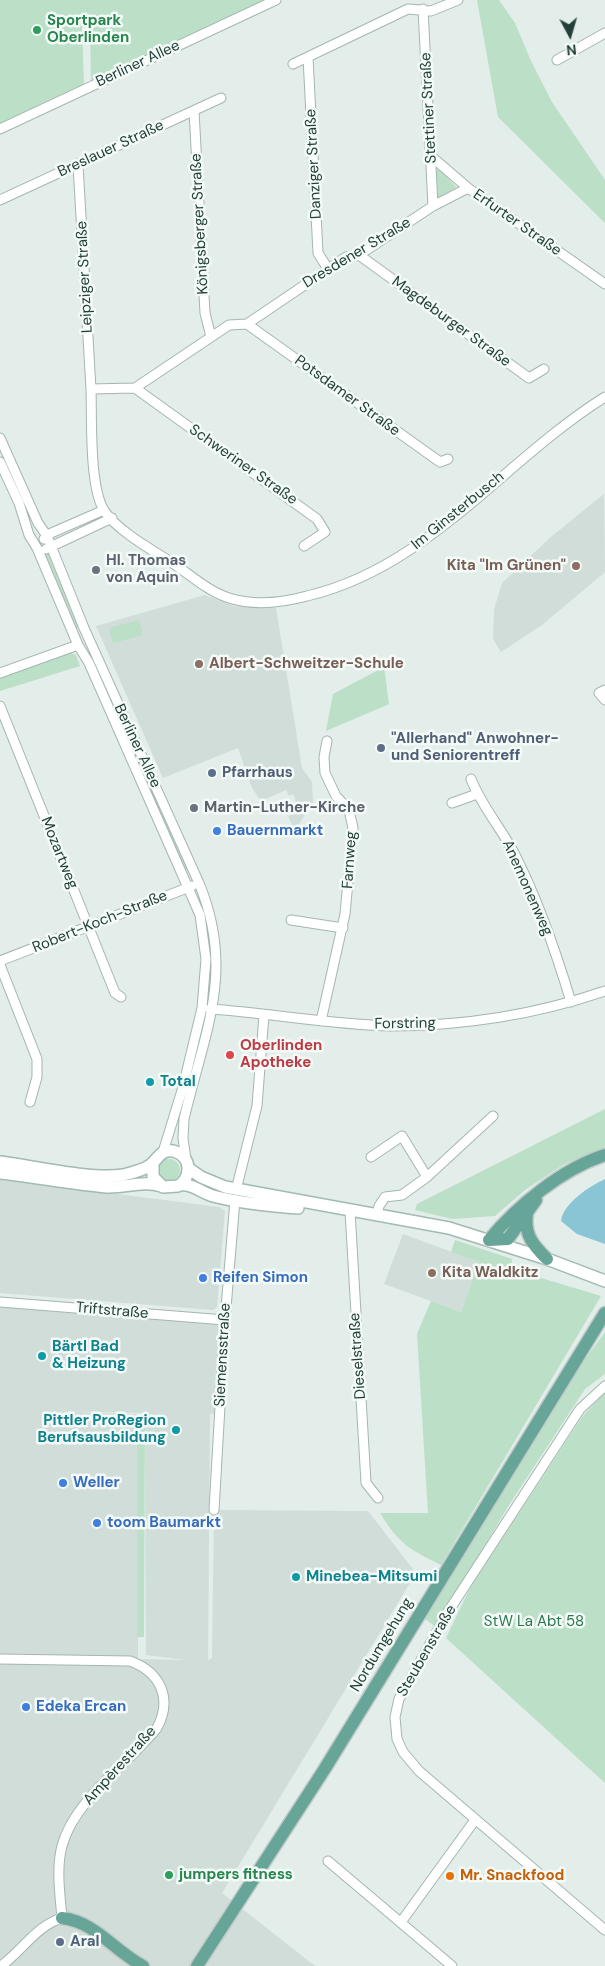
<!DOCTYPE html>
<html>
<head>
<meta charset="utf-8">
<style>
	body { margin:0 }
	#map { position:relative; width:605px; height:1966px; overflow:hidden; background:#e3ede9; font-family:"DM Sans",sans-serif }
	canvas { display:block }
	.north { position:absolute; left:545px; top:10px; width:50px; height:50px; -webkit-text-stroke:4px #f4faf7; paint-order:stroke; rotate:174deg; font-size:14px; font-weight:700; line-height:20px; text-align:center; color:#224039 }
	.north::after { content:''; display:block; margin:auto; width:18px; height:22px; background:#224039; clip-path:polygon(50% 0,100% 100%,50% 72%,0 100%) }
</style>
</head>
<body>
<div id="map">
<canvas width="605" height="1966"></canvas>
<div class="north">N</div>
</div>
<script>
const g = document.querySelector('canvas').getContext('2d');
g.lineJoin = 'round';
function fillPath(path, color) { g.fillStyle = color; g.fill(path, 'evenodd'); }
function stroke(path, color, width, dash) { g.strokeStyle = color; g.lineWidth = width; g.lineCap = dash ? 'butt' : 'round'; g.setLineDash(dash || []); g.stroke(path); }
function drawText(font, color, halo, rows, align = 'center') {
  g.font = font + ' "DM Sans",sans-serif'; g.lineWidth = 5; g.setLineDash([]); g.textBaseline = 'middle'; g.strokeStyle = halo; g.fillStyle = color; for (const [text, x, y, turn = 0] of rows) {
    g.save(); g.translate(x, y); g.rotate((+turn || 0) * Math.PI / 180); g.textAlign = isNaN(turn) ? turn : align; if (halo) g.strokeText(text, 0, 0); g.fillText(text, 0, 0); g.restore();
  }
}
fillPath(new Path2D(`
	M604,494l1,78 -63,53 -41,27 -8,-13 1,-29 8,-27 50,-47z
	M205,595l29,11 42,2 26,160 10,14 1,20 -21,33 -6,4 -3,-6 11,-5 -6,-12 7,-3 -2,-6 4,-2 -4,-11 -4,2 -3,-6 -25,11 -9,-13 -14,-40 -75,30 -67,-152z
	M0,1179l219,28 6,4 -8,96 -4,3 -213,-17z
	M403,1234l76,28 -18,50 -77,-28z
	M0,1302l225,17 -6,94 -9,1 -2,246 4,-2 2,-148 154,1 48,62 -194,320 93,73h-315zM49,1411l96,2 1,242 40,5 -48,-1v-245z`), '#d1ddd8');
fillPath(new Path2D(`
	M0,0h282l-191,83 -1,-60 -8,4 2,60 -84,42z
	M477,0h22l16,23 16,38 21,41 53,78v43l-107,-106z
	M439,169l17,18 -16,11 -4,-3v-24z
	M50,552l31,75 -6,2 -30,-71v-4z
	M139,620l4,15 -30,8 -4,-15z
	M69,652l7,3 4,11 -80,25v-14z
	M384,667l5,37 -63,27 7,-37z
	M123,719l65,150 -5,2 -65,-150z
	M605,1109v38l-42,18 -38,25 -30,26 -43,3 -37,-9 2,-6z
	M158 1170a11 11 0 1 1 22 0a11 11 0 1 1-22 0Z
	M455,1240l57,19 -1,10 90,27 -160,269c-32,-16 -42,-21 -61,-52h48l-11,-179 14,-33 30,11 18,-50 -28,-10z
	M605,1332v42l-20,15 -76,116 -73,122 -11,-8 158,-257z
	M605,1392v391l-159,-145 24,-50 112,-171z
	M137,1419h8l-1,218h-7z`), '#bbdfc7');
fillPath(new Path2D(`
	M605,1179v65l-28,-10 -16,-13c2,-18 29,-35 44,-42z`), '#89c5d4');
const street = new Path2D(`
	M423,9l10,197
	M308,57l10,196 10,16
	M557,60l48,-27
	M293,64l115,-55 23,2 27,-11
	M194,111l11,202 6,24
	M0,129l276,-129
	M432,157l36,31 137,96
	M78,165l13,224
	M468,188l-35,18 -74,49 -13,2 -99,67 -18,1 -94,63 -44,1c1,30 -2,100 14,123 15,21 51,40 72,54 17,12 33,26 52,32 25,8 52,5 78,-2 121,-28 197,-136 298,-199
	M0,200l221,-102
	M359,255l170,123 15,-9
	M247,324l193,138 8,-3
	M135,388l182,131 8,13 -21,14
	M0,438l38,85 9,13 37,92 115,255c37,89 5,150 -15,236l-1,19 3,22
	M0,462l19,41 10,32 8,13 41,97 11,18 111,252 6,44 -4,49 -19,79 -20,65
	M44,539l5,-5 55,-24
	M46,549l66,-31
	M0,673l78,-28
	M605,690l-6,3 6,7
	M0,706l115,287 6,4
	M471,779c11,28 31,50 44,76 24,47 41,97 56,147
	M452,803l25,-9
	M291,920l52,8
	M0,961l192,-75
	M0,965l37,94v18l-7,25
	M210,1009c60,4 121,16 182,17 71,0 146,-12 213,-35
	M321,1021l24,-107 8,-86 -4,-18 -13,-14 -11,-23 -1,-16 3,-16
	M371,1157l31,-21 25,41
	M236,1190l21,-84 7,-91
	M350,1211l16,272 12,15
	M377,1214l2,-8 6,-9 17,-2 25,-18 66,-61
	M0,1302l225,18
	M605,1386l-25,23 -132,203 -49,87 -4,18 2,22 6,13 16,19 186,159
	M214,1510l11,-190 10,-120
	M0,1659l130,2c30,11 43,37 27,67 -29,36 -83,72 -95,118 -6,22 -2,49 0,72 -26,8 -39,32 -61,48
	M328,1861l124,105
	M401,1922l74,-102`);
const secondary = new Path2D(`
	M0,1162c33,4 92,18 123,13 8,-2 18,-4 26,-9 9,-6 11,-17 24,-15 19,4 19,27 5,35l-15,1 -10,-10v-14
	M188,1168l13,9 24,10 224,41 98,31 58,22
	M0,1173c36,4 72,11 107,14 18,1 37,-7 54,-1
	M180,1185c12,-2 22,8 33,11 27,7 56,10 85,12`);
const primary = new Path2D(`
	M527,1214c-3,21 6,31 20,45
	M489,1240c28,-34 73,-71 116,-85
	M489,1240l19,-1 28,-39
	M62,1918c34,4 52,33 81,48
	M197,1966l127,-196 281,-457`);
stroke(street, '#a5b6b1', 11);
stroke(secondary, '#a1bab2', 14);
stroke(primary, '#c1cac8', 15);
stroke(street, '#fff', 9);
stroke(secondary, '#fff', 11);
stroke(primary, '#66a598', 12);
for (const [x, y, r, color] of [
	[37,30,5,"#2e9e5b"],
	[576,566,5,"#8d6e63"],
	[96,570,5,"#6b7280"],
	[199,664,5,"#8d6e63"],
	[381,748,5,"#5c6f8a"],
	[212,773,5,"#5c6f8a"],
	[194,808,5,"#6b7280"],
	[217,831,5,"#3f7fe0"],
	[230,1055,5,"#e0444e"],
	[150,1082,5,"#0f9aa8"],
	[432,1273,5,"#8d6e63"],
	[203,1278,5,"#3f7fe0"],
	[42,1356,5,"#0f9aa8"],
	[176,1430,5,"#0f9aa8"],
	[63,1483,5,"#3f7fe0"],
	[97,1523,5,"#3f7fe0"],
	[296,1577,5,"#0f9aa8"],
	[26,1707,5,"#3f7fe0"],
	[169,1875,5,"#2e9e5b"],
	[450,1876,5,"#e8710a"],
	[60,1942,5,"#5c6f8a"]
]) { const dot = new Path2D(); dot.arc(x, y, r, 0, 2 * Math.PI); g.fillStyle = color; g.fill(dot); stroke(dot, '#f4faf7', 2); }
drawText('bold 15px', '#27864d', '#f4faf7', [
	["Sportpark",47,21],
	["Oberlinden",47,38],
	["jumpers fitness",179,1875]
], 'left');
drawText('15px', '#224039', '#f4faf7', [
	["Berliner Allee",138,64,-25],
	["Stettiner Straße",429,108,-93],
	["Breslauer Straße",111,149,-25],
	["Danziger Straße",314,164,-93],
	["Erfurter Straße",517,223,35],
	["Königsberger Straße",200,224,-93],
	["Dresdener Straße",357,253,-31],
	["Leipziger Straße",85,277,-93],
	["Magdeburger Straße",451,322,36],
	["Potsdamer Straße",347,396,36],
	["Schweriner Straße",243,465,35],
	["Im Ginsterbusch",458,511,-39],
	["Berliner Allee",137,746,65],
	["Mozartweg",59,853,68],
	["Farnweg",350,860,-86],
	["Anemonenweg",527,888,66],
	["Robert-Koch-Straße",100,922,-22],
	["Forstring",405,1024,-1],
	["Triftstraße",112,1311,5],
	["Siemensstraße",223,1355,-87],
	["Dieselstraße",358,1356,-94],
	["Nordumgehung",382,1645,-59],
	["Steubenstraße",427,1651,-60],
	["Ampèrestraße",120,1766,-48]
]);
drawText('bold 15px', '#5b616d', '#f4faf7', [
	["Hl. Thomas",106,561],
	["von Aquin",106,578],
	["Martin-Luther-Kirche",204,808]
], 'left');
drawText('bold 15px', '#785e54', '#f4faf7', [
	["Kita \"Im Grünen\"",566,566,"right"],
	["Albert-Schweitzer-Schule",209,664],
	["Kita Waldkitz",442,1273]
], 'left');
drawText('bold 15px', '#4e5e75', '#f4faf7', [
	["\"Allerhand\" Anwohner-",391,739],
	["und Seniorentreff",391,756],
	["Pfarrhaus",222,773],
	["Aral",70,1942]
], 'left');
drawText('bold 15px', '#366cbe', '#f4faf7', [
	["Bauernmarkt",227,831],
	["Reifen Simon",213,1278],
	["Weller",73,1483],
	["toom Baumarkt",107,1523],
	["Edeka Ercan",36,1707]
], 'left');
drawText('bold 15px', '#be3a42', '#f4faf7', [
	["Oberlinden",240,1046],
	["Apotheke",240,1063]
], 'left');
drawText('bold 15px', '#0d838f', '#f4faf7', [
	["Total",160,1082],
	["Bärtl Bad",52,1347],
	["& Heizung",52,1364],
	["Pittler ProRegion",166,1421,"right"],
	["Berufsausbildung",166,1438,"right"],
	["Minebea-Mitsumi",306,1577]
], 'left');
drawText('15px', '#2a784d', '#f4faf7', [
	["StW La Abt 58",534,1622]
]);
drawText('bold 15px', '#c56008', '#f4faf7', [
	["Mr. Snackfood",460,1876]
], 'left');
</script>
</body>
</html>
